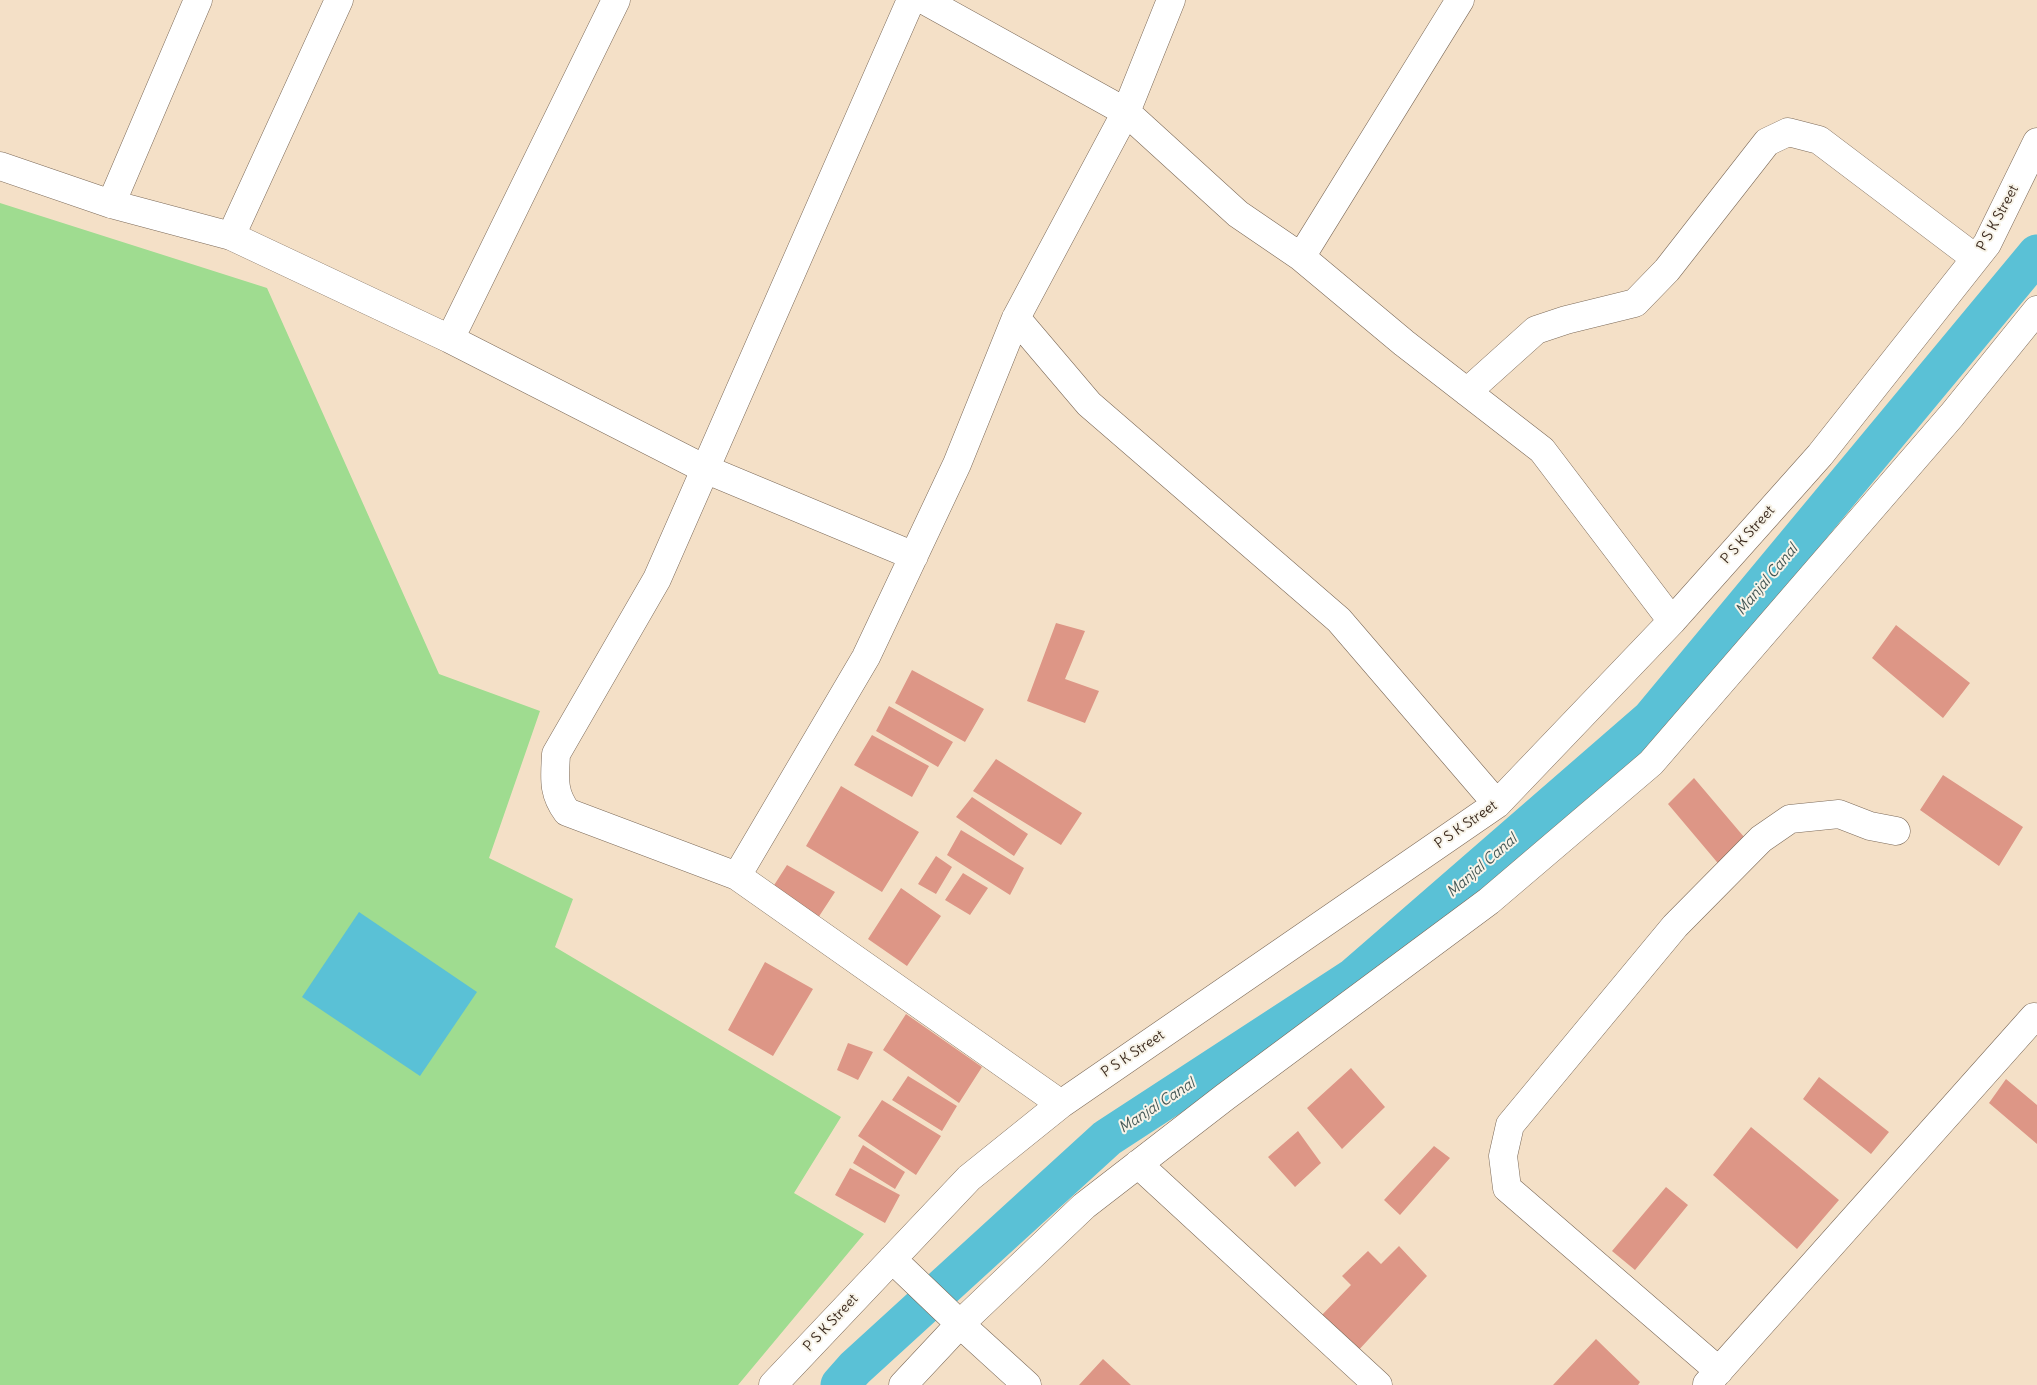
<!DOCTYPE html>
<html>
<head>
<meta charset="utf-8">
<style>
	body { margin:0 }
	canvas { display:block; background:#f4e0c7 }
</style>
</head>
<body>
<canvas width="2037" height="1385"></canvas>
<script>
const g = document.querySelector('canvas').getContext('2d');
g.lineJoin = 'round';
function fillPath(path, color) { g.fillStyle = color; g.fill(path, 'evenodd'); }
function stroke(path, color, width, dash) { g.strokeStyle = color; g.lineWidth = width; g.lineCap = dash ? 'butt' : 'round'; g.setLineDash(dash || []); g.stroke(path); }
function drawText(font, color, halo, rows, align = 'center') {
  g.font = font + ' Delius,sans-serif'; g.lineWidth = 4; g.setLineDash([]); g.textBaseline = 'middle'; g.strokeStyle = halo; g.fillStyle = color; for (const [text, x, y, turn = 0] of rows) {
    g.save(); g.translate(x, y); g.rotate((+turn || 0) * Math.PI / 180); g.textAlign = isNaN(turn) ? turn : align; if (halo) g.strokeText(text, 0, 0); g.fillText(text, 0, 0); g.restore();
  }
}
fillPath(new Path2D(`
	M0,203l267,85 172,386 101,37 -51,147 84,41 -18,48 286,170 -47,76 70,41 -126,151h-738z`), '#9fdc90');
fillPath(new Path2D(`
	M359,912l118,80 -57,84 -118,-79z`), '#5ac1d6');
stroke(new Path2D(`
	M840,1385l15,-17 252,-230 247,-161 297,-258 386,-465`), '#5ac1d6', 39);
fillPath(new Path2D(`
	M1056,623l29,8 -20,48 34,12 -14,32 -58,-22z
	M1896,625l74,58 -27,35 -71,-60z
	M912,670l72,39 -19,33 -70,-39z
	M889,706l64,36 -15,25 -62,-36z
	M872,735l57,31 -17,31 -58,-32z
	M996,759l86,54 -21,32 -88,-54z
	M1943,775l80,52 -24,39 -79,-56z
	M1694,778l56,66 -28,24 -54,-64z
	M841,786l78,46 -37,60 -76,-46z
	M972,797l56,37 -14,22 -58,-39z
	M961,830l63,38 -14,27 -63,-40z
	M936,856l16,11 -16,27 -18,-10z
	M787,865l48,27 -19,29 -47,-28z
	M963,873l25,15 -18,27 -25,-15z
	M901,888l40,28 -34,50 -39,-27z
	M765,962l48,27 -40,67 -45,-26z
	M906,1014l76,53 -23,36 -76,-53z
	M848,1043l25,9 -15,28 -21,-10z
	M1351,1068l34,39 -43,42 -35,-41z
	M908,1076l49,30 -15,25 -50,-31z
	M1819,1077l70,55 -18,22 -68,-55z
	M2006,1079l31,26v39l-48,-41z
	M882,1100l59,36 -25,39 -58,-39z
	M1751,1127l88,73 -42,49 -84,-74z
	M1298,1131l23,32 -26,24 -27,-30z
	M863,1145l42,27 -10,17 -42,-26z
	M1434,1146l16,12 -50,57 -16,-15z
	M850,1168l50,27 -15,28 -50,-28z
	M1666,1187l22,18 -53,65 -23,-19z
	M1399,1246l28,30 -71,77 -37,-35 32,-33 -9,-9 26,-25 13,13z
	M1596,1339l44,43 -2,3h-85z
	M1103,1359l28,26h-52z`), '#dd9686');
const minor = new Path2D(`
	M911,0l-254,579 -101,175c-1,23 -4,38 11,58l170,64 129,-219 91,-193 59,-146 110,-206 45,-112
	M924,0l202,112 112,102 63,43 103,86 138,107 130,171
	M0,166l111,38 120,32 219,103 166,-339
	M111,204l87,-204
	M231,236l108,-236
	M1301,257l159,-257
	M1016,318l73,86 250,216 158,184
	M450,339l255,130 209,87
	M1467,392l69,-62 30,-10 69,-17 32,-33 100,-128 21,-10 31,8 156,118
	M737,876l324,228
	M1138,1164l240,221
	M892,1259l68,65 124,-118 141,-109 264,-196 162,-138 301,-348 85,-105
	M1719,1371l-212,-183 -4,-32 7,-31 165,-199 86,-87 29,-20 49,-5 31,12 26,5
	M1707,1384l327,-367
	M773,1385l196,-207 92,-74 436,-300 175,-183 148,-166 167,-211 50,-102
	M903,1385l57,-61 67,61`);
stroke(minor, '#7c6a59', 29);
stroke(minor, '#fff', 28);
drawText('14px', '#3b2a1e', '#f7f3e8', [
	["P S K Street",1998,218,-62],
	["P S K Street",1748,535,-48],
	["P S K Street",1466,825,-35],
	["P S K Street",1133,1054,-34],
	["P S K Street",831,1323,-47]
]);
drawText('italic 15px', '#445755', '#f7f3e8', [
	["Manjal Canal",1767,580,-50],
	["Manjal Canal",1482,866,-41],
	["Manjal Canal",1157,1106,-33]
]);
</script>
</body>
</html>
